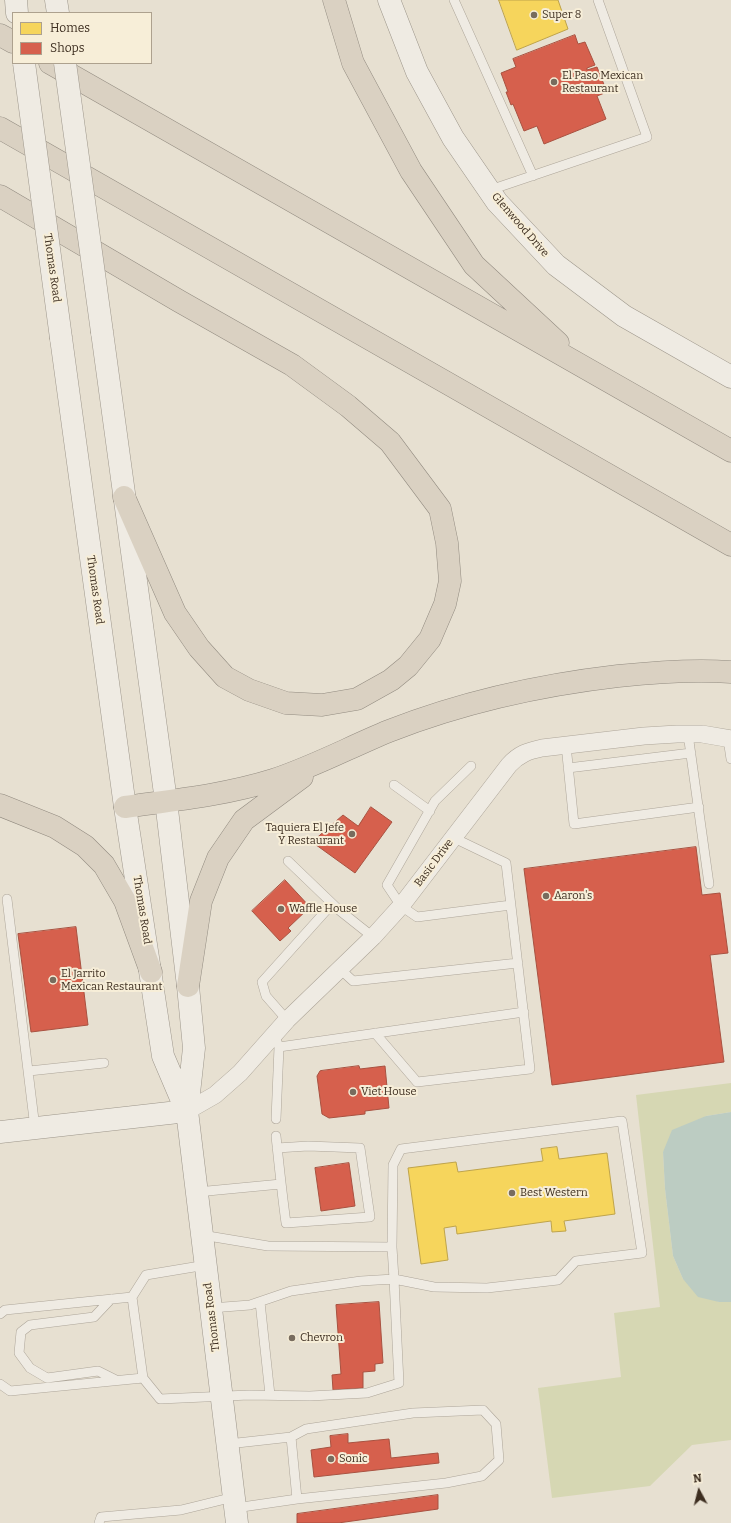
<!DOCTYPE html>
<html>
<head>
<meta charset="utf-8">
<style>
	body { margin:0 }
	#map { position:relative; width:731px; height:1523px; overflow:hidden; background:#e7e0d1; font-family:Bitter,serif }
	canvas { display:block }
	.legend { position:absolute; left:12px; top:12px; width:140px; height:52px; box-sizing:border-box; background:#f7eed8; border:1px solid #ada18e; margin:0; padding:5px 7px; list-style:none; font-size:12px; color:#3d2e20 }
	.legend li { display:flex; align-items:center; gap:8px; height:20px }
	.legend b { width:20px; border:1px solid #ada18e }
	.north { position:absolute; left:679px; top:1471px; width:40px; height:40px; -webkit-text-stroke:3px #f7eed8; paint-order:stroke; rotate:353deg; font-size:11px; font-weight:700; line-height:16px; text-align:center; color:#3d2e20 }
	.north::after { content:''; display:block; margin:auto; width:14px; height:18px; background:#3d2e20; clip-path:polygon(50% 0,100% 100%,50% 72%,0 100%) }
</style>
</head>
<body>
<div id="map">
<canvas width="731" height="1523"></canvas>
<ul class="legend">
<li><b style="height:11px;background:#f6d55c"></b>Homes</li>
<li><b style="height:11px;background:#d6604d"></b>Shops</li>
</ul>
<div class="north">N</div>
</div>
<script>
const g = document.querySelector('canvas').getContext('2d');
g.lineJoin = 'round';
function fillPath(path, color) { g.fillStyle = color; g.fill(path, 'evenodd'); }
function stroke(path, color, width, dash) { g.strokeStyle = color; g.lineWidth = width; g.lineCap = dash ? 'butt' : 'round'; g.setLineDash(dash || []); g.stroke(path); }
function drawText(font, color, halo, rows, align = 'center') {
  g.font = font + ' Bitter,serif'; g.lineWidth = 4; g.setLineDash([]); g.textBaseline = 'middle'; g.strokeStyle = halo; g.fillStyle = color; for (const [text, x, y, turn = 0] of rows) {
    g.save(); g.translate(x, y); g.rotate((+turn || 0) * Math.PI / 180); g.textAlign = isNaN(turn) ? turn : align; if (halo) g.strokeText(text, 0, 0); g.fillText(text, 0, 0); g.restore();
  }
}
fillPath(new Path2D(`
	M731,1083v29l-25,4 -43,36 2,37 8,67 10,23 36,23h12v138l-39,5 -42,41 -98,12 -14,-110 83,-11 -7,-64 46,-6 -24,-212z`), '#d6d7b3');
fillPath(new Path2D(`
	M731,1112v190h-12l-21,-5 -15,-18 -10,-23 -8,-67 -2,-37 9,-22 34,-14z`), '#bcccc2');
const homes = new Path2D(`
	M499,0h59l10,29 -51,21z
	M557,1147l2,12 48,-6 8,61 -51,7 2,10 -14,1 -1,-11 -94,13 -1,-8 -12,2 4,32 -27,4 -13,-96 48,-6 2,10 85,-11 -2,-12z`);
fillPath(homes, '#f6d55c');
stroke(homes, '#bea34a', 1);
const shops = new Path2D(`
	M575,35l3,9 7,-2 10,23 -8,3v2l10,-3 10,25 -10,4 9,23 -62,25 -7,-18 -13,5 -11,-27 -2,1 -5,-13h2l-7,-19 15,-6 -3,-8z
	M371,807l21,15 -37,51 -43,-31 31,-27 15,11z
	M696,847l6,48 18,-2 8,60 -18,2 14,107 -172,23 -28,-216z
	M285,880l25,27 -22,21 3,3 -11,10 -28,-30z
	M76,927l12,98 -57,7 -13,-98z
	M359,1066l1,3 25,-3 4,42 -24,3v3l-36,4 -7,-4 -5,-38 3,-5z
	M349,1163l6,43 -34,5 -6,-43z
	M379,1302l4,61 -8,1v7l-12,1v16l-30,2 -1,-15 9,-1 -5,-69z
	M348,1434v9l41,-4 2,19 47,-5 1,10 -125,14 -3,-27 20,-3 -1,-11z
	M438,1495v14l-100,14h-41v-9z`);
fillPath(shops, '#d6604d');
stroke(shops, '#a85140', 1);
const lane = new Path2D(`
	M454,0l79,176
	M490,190l157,-53 -49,-137
	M688,734l21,150
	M728,739l3,20
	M566,745l8,79 125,-17
	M471,766l-36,35 -48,84 14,21 16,11 94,-12
	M568,768l123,-15
	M394,785l36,26
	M288,861l51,49 34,27
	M7,899l28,229
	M340,969l13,12 165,-18
	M287,1020l-21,-24 -4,-14 70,-78
	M375,1033l42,49 113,-13 -24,-206 -52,-25
	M274,1034l5,13 245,-35
	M29,1071l75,-8
	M276,1119l3,-72
	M276,1136c3,29 6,58 10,87l84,-6 -10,-69 -52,-2 -31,2
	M197,1192l84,-8
	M202,1235l66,11 124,1 1,-82 8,-16 221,-28 20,132 -66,8 -18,19 -71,8 -53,-1 -40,-8 -2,-32
	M206,1265l-60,10 -14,22 11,81 17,21 89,-4 61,1 57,-3 32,-10 -5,-104 -33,2 -70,10 -41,14 -39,3
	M111,1299l-17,18 -64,8 -9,7 -2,21 11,15 17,10 51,-7 18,9
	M260,1302l10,93
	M0,1314l5,-4 127,-13
	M0,1384l10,7 133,-13
	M291,1437l6,62
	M228,1444l63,-7 15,-8 107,-16 70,-3 13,14 3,36 -17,16 -36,7 -149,16 -62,9
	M99,1523l2,-6 80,-7 53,-13`);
const street = new Path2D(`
	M187,1111l28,-16 25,-22 47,-53 86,-83 28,-31 108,-141c10,-11 19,-14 33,-17l102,-12 33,-2h25l29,5`);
const secondary = new Path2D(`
	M16,0l1,13
	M56,0l2,13
	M389,0l28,72 36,66 44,64 59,63 68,51 107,61
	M102,332l64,469 22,185 6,62 -7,63 50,412
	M61,338l64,469 38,249 23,54
	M0,1132l187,-21`);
const highway = new Path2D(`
	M334,0l19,63 58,108 63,94 84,78
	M0,35l13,7
	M50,63l681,388
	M0,128l731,417
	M0,196l179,105 113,64 56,41 42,36 50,67 7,34 3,38 -5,23 -15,35 -22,27 -17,14 -34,19 -35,6 -36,-2 -37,-13 -24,-13 -26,-29 -24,-35 -51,-116
	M0,805l55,22 30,19 19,19 21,36 26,71
	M125,807c50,-7 100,-12 148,-27 40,-13 77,-33 116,-49 74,-29 151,-46 229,-55 38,-4 75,-7 113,-4
	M188,986l13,-85 17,-43 26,-38 58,-43`);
stroke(lane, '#ada599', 10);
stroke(street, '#ada599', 18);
stroke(secondary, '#9c958a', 23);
stroke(highway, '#928b80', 23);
stroke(lane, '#efebe3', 9);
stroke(street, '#efebe3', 17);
stroke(secondary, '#efebe3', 22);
stroke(highway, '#dad1c2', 22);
const secondaryBridge = new Path2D(`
	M24,63l37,275
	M65,63l37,269`);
stroke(secondaryBridge, '#9c958a', 23, []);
stroke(secondaryBridge, '#efebe3', 22);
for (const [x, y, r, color] of [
	[534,15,4,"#786c5e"],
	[554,82,4,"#786c5e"],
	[352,834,4,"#786c5e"],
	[546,896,4,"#786c5e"],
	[281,909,4,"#786c5e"],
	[53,980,4,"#786c5e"],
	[353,1092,4,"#786c5e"],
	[512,1193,4,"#786c5e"],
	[292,1338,4,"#786c5e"],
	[331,1459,4,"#786c5e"]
]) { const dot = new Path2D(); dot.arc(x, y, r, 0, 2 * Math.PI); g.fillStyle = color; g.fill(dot); stroke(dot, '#f7eed8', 1.5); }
drawText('11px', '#3d2e20', '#f7eed8', [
	["Super 8",542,15],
	["El Paso Mexican",562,76],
	["Restaurant",562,89],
	["Taquiera El Jefe",344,828,"right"],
	["Y Restaurant",344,841,"right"],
	["Aaron's",554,896],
	["Waffle House",289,909],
	["El Jarrito",61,974],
	["Mexican Restaurant",61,987],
	["Viet House",361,1092],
	["Best Western",520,1193],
	["Chevron",300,1338],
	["Sonic",339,1459]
], 'left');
drawText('11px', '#3d2e20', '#f7eed8', [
	["Glenwood Drive",520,225,49],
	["Thomas Road",52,268,82],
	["Thomas Road",95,590,82],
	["Basic Drive",434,863,-53],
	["Thomas Road",142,910,81],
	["Thomas Road",212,1317,-97]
]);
</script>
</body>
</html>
